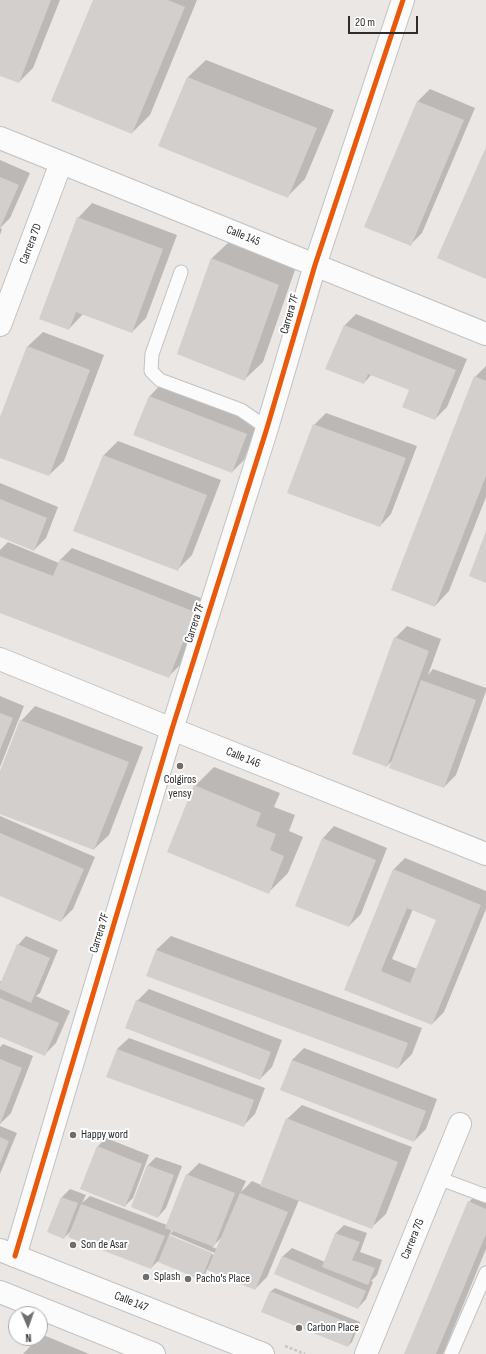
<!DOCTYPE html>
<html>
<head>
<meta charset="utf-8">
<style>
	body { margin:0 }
	#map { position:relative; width:486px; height:1354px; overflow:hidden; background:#eae7e4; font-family:"Sofia Sans Condensed",sans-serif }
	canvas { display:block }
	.north { position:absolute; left:8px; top:1306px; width:40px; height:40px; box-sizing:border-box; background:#fff; border:1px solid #ababab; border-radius:50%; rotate:178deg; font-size:11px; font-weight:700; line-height:16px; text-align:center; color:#2d2d2d }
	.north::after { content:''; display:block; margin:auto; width:14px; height:18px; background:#6f6e6d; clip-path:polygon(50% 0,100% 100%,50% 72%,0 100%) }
	.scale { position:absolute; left:348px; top:16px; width:70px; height:18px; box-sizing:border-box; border:2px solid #2d2d2d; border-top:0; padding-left:5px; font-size:12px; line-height:14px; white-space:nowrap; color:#2d2d2d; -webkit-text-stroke:3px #fff; paint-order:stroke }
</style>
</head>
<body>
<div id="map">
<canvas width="486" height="1354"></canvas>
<div class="north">N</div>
<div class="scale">20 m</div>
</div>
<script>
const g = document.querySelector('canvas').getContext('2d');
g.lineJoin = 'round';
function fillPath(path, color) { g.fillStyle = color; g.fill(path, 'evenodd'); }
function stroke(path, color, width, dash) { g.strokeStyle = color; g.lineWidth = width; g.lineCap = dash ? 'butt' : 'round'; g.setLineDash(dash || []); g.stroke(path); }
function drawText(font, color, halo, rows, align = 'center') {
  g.font = font + ' "Sofia Sans Condensed",sans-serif'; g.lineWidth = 4; g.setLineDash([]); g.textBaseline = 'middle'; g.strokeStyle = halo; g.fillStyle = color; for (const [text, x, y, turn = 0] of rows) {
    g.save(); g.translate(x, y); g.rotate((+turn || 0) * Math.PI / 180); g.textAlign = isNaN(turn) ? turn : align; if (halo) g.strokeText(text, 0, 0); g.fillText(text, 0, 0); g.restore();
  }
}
fillPath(new Path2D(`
	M0,0h60l-27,68 -14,14 -19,-7z
	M94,0h103l-47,115 -18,18z
	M206,60l128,50 -29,69 -17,17 -128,-51 28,-68z
	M430,89l45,19 -53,125 -12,12 -44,-19 52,-125z
	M0,160l30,13 -20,45 -10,10 2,1 -2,6z
	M92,203l85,32 -31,83 -14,14 -49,-18 -14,15 9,-111z
	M230,241l66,26 -33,95 -18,17 -66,-25 33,-96z
	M356,314l111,45 -20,48 -12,12 -25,-30 -38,-15 -8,9 -20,-57z
	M43,332l61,23 -40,106 -15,14 -49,-18v-37l28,-74z
	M486,366v131l-37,94 -14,15 40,-229z
	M161,384l97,38 -14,38 -12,12 -97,-38 15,-38z
	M326,413l91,33 -26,68 -11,12 -66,-101z
	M118,441l103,39 -29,75 -14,14 -74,-114z
	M0,483l58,24 -12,31 -12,12 -34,-14z
	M8,542l51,21 1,-3 12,-12 134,52 -26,65 -12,12 -168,-65v-62z
	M407,626l34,13 -13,36 5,-6 53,19v3l-30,84 -12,12 -52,-26 -5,5 8,-128z
	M0,696l24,10 -24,61z
	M35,706l108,41 -34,88 -15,14 -94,-36v-39l21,-53z
	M214,767l66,26 -6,14 21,8 -6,16 14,6 -15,36 -19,19 -74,-106z
	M0,816l95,41 -22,52 -12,12 -61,-26z
	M334,826l53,22 -26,66 -12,12 -26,-88z
	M405,858l81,33v18l-42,103 -12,12 -87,-35 48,-119zM413,909l24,10 -20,50 -25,-10z
	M26,936l32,14 -18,43 -4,3 34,15 -14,32 -12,12 -44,-19v-55l2,1 16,-37z
	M171,936l251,92 -10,26 -14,14 -242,-118z
	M149,989l133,51 -10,27 -12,12 -123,-78z
	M129,1038l136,50 -10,26 -12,12 -126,-77z
	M3,1044l30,12 -22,57 -11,11v-77z
	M304,1048l133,51 -11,30 -12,12 -133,-51 11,-30z
	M302,1105l110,42 -26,67 -15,14 -72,-28 -32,77 -12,12 -48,-20 -2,6 -4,4 -43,-18 -7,7 -80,-37 -7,7 -15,-6 13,-35 8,-8 16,6 -4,8 8,-7 77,29 20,-50 12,-12 47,18 -5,11 11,-11 9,4 26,-66zM172,1229l2,1 -4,4 47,20 -1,2 -46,-19v-2l-1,1zM222,1237l-5,12 -5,-2z
	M0,1126l17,7 -17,41z
	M106,1138l43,17 -16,43 -8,8 -43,-17 16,-43z
	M156,1157l26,9 -16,42 -8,9 -10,-52z
	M480,1190l6,2v57l-43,105h-38l64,-152z
	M344,1225l23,8 -7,19 22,8 -5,15 -6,6 2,1 -7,17 -8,9 -82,-35 7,-17 9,-8 33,14 11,-29z
	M275,1288l85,34 -8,20 -4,4 -78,-54z
	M41,1334l48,20h-66l15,-16h2z`), '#0003');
fillPath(new Path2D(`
	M0,0h51l-32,83 -19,-7z
	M93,0h75l17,7 -53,127 -81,-33z
	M187,77l130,51 -29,70 -130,-52z
	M417,101l47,19 -53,126 -47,-19z
	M486,147v132l-49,-21z
	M0,177l19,8 -19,43z
	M77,217l86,32 -31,84 -56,-21 -7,18 -30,-11z
	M211,258l68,27 -34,96 -68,-27z
	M344,325l112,45 -21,50 -33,-13 7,-17 -41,-16 -4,10 -39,-15z
	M27,346l63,24 -41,106 -49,-18v-41z
	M474,376l12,5v95l-51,131 -44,-17z
	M149,396l98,38 -15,39 -99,-38z
	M313,424l93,34 -26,69 -93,-34z
	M103,455l104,40 -29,76 -105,-40z
	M0,499l47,19 -13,33 -34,-14z
	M486,531v52l-17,-7z
	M0,556l53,20 7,-17 135,53 -26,66 -169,-65z
	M394,637l35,14 -42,116 -35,-13z
	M421,680l55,20 -32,88 -55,-20z
	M0,713l13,5 -13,32z
	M20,720l109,42 -35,88 -94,-36v-43z
	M194,785l67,28 -5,13 20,8 -6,16 14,6 -15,38 -102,-42z
	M0,833l84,36 -23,53 -61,-26z
	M322,838l54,22 -27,67 -54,-21z
	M393,869l88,36 -49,120 -88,-35zM407,908l29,12 -26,63 -29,-12z
	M17,944l33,14 -19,45 -31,-14v-5z
	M156,950l252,93 -10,26 -252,-93z
	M0,998l59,25 -14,33 -45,-19z
	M136,1000l135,52 -11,28 -135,-52z
	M117,1049l137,51 -10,27 -138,-50z
	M0,1059l22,9 -22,56z
	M292,1060l134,51 -12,31 -134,-52z
	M286,1118l112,44 -26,67 -112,-43z
	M0,1137l9,4 -9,23z
	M97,1146l45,18 -17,43 -45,-18z
	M147,1165l27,10 -16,43 -27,-11z
	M186,1174l49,19 -21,54 -49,-19z
	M240,1193l48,19 -33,78 -48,-20z
	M61,1197l17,6 -14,36 -17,-7z
	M468,1201l18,8v25l-50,120h-32z
	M81,1204l84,32 -14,33 -83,-32z
	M335,1233l25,9 -8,18 23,8 -7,17 -46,-18z
	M169,1235l43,18 -11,27 -43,-18z
	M282,1256l84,35 -8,18 -84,-35z
	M270,1291l86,35 -8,21 -87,-35z`), '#d2cfcd');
const service = new Path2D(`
	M181,272l-29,82 -1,17 9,9 81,30 26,18
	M438,1178l48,18
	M451,1354l35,-81`);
const minor = new Path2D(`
	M0,138l486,196
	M0,325l61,-162
	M0,659l172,70 314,125
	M15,1256l157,-527 95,-301 48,-163 88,-265
	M366,1354l94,-230`);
const secondary = new Path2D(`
	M0,1250l263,104
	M0,1292l154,62`);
stroke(service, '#c3c2c2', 15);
stroke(minor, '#c3c2c2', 24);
stroke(secondary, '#c3c2c2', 24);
stroke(new Path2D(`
	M285,1346l20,8`), '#c7c7c7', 2.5, [3, 2]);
stroke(service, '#fcfbfb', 13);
stroke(minor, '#fcfbfb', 22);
stroke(secondary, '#fcfbfb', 22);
stroke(new Path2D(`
	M15,1256l157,-527 95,-301 48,-163 88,-265`), '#e8590c', 5);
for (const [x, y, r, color] of [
	[180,766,4,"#6f6e6d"],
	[73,1135,4,"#6f6e6d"],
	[73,1245,4,"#6f6e6d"],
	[146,1277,4,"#6f6e6d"],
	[188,1279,4,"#6f6e6d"],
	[299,1328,4,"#6f6e6d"]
]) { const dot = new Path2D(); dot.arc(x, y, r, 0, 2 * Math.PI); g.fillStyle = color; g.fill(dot); stroke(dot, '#fff', 1.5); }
drawText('12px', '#2d2d2d', '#fff', [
	["Calle 145",243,236,22],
	["Carrera 7D",31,244,-69],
	["Carrera 7F",290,314,-74],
	["Carrera 7F",195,623,-72],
	["Calle 146",243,758,22],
	["Carrera 7F",100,933,-73],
	["Carrera 7G",413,1239,-68],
	["Calle 147",131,1302,22]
]);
drawText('12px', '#2d2d2d', '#fff', [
	["Colgiros",180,780,"center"],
	["yensy",180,794,"center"],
	["Happy word",81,1135],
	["Son de Asar",81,1245],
	["Splash",154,1277],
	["Pacho's Place",196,1279],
	["Carbon Place",307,1328]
], 'left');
</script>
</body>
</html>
